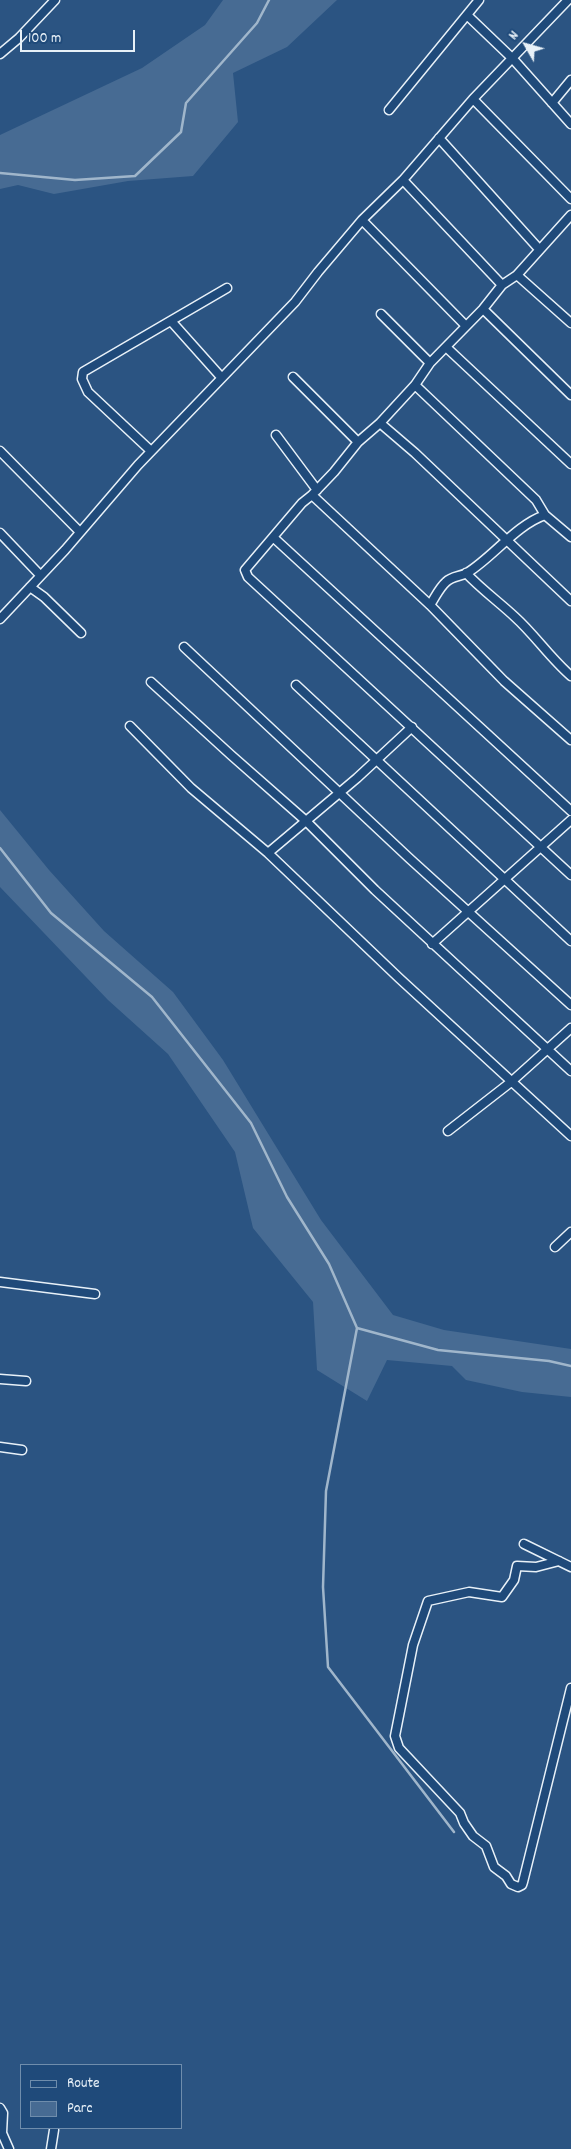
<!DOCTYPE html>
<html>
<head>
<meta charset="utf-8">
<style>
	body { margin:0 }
	#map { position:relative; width:571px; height:2149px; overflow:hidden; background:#2b5482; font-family:Dekko,sans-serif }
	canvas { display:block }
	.legend { position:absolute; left:20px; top:2064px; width:162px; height:65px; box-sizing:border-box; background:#1f4a7a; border:1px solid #6f8dac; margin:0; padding:6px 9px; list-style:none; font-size:15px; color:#e8f1f8 }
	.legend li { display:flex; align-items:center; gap:10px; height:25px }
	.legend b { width:25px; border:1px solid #6f8dac }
	.north { position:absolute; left:501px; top:20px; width:50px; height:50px; -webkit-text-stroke:4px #1f4a7a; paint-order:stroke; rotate:308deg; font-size:14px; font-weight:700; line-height:20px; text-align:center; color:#e8f1f8 }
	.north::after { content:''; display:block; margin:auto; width:18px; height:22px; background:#e8f1f8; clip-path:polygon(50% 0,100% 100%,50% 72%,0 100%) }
	.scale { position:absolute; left:20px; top:30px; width:115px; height:22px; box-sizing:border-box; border:2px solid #e8f1f8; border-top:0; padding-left:6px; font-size:15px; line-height:18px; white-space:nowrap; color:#e8f1f8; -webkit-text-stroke:4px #1f4a7a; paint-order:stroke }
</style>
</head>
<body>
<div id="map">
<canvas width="571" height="2149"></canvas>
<ul class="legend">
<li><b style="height:6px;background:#1f4a7a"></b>Route</li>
<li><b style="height:14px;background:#476b93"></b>Parc</li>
</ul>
<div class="north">N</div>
<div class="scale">100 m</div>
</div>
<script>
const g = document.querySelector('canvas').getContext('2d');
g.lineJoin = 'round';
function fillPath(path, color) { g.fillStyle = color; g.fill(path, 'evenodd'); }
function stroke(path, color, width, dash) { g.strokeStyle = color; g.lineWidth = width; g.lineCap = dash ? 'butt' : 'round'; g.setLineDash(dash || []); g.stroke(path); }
fillPath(new Path2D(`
	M223,0h114l-50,47 -54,26 5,49 -45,54 -65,5 -74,13 -36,-9 -18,4v-54l142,-67 63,-43z
	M0,810l49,60 55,61 69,61 50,68 98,160 72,95 51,15 127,19v48l-49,-5 -56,-12 -14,-14 -65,-6 -20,41 -50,-31 -4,-68 -60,-74 -18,-76 -67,-98 -60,-54 -108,-113z`), '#476b93');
stroke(new Path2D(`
	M0,173l75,7 60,-4 46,-44 5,-29 71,-80 12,-23
	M0,848l51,65 101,84 99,126 36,74 42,67 28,64 81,22 111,11 22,5
	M357,1328l-31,163 -3,96 5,80 126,165`), '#a0b6cb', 2.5);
const minor = new Path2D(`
	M467,15l46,44 58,65
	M0,54l19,-16 36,-38
	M473,99l98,100
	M552,103l19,-23
	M389,110l90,-110
	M439,138l100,111
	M403,180l99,105
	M571,215l-54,60 -15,10 -19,24 -53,54 -15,22 -35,38 -22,19 -24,30 -22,23 -10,8 -57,67 3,7 323,298
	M362,220l103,105
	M517,275l54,48
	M483,309l88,86
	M381,314l49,49
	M171,321l50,56
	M446,347l125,117
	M293,377l65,65
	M415,385l121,115 9,15 26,22
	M380,423l35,30 156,148
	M276,435l41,55
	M0,451l80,81
	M151,451l-63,-59 -6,-13 1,-7 144,-84
	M312,495l118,110 74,76 67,59
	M0,533l40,42
	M274,538l297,273
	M466,573c15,16 33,29 49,44 20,18 35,41 56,59
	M30,587l14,10 37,36
	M430,605c5,-7 9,-17 16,-23 6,-6 13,-5 21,-9 26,-16 49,-48 78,-58
	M0,619l65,-69 73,-85 157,-163 23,-30 44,-52 41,-40 70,-81 95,-99
	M184,647l225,211 162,147
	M151,682l80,73 75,66 69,69 196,181
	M296,685l275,256
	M130,726l61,62 77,65 131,125 172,158
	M268,853l89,-75 55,-51
	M432,944l139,-124
	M448,1131l63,-49 60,-54
	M555,1247l16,-15
	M0,1282l95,12
	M0,1379l26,2
	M0,1447l22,3
	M524,1544l47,23
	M559,1561l-23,6 -19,-1 -3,14 -12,17 -33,-5 -41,9 -15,44 -18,91 4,12 61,65 4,10 9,13 13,10 8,21 12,9 5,8 7,3 4,-2 1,-3 48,-194
	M0,2108l3,5 -1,20 7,16
	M51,2149l3,-19`);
stroke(minor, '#e8f1f8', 11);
stroke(minor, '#1f4a7a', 8);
</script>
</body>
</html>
